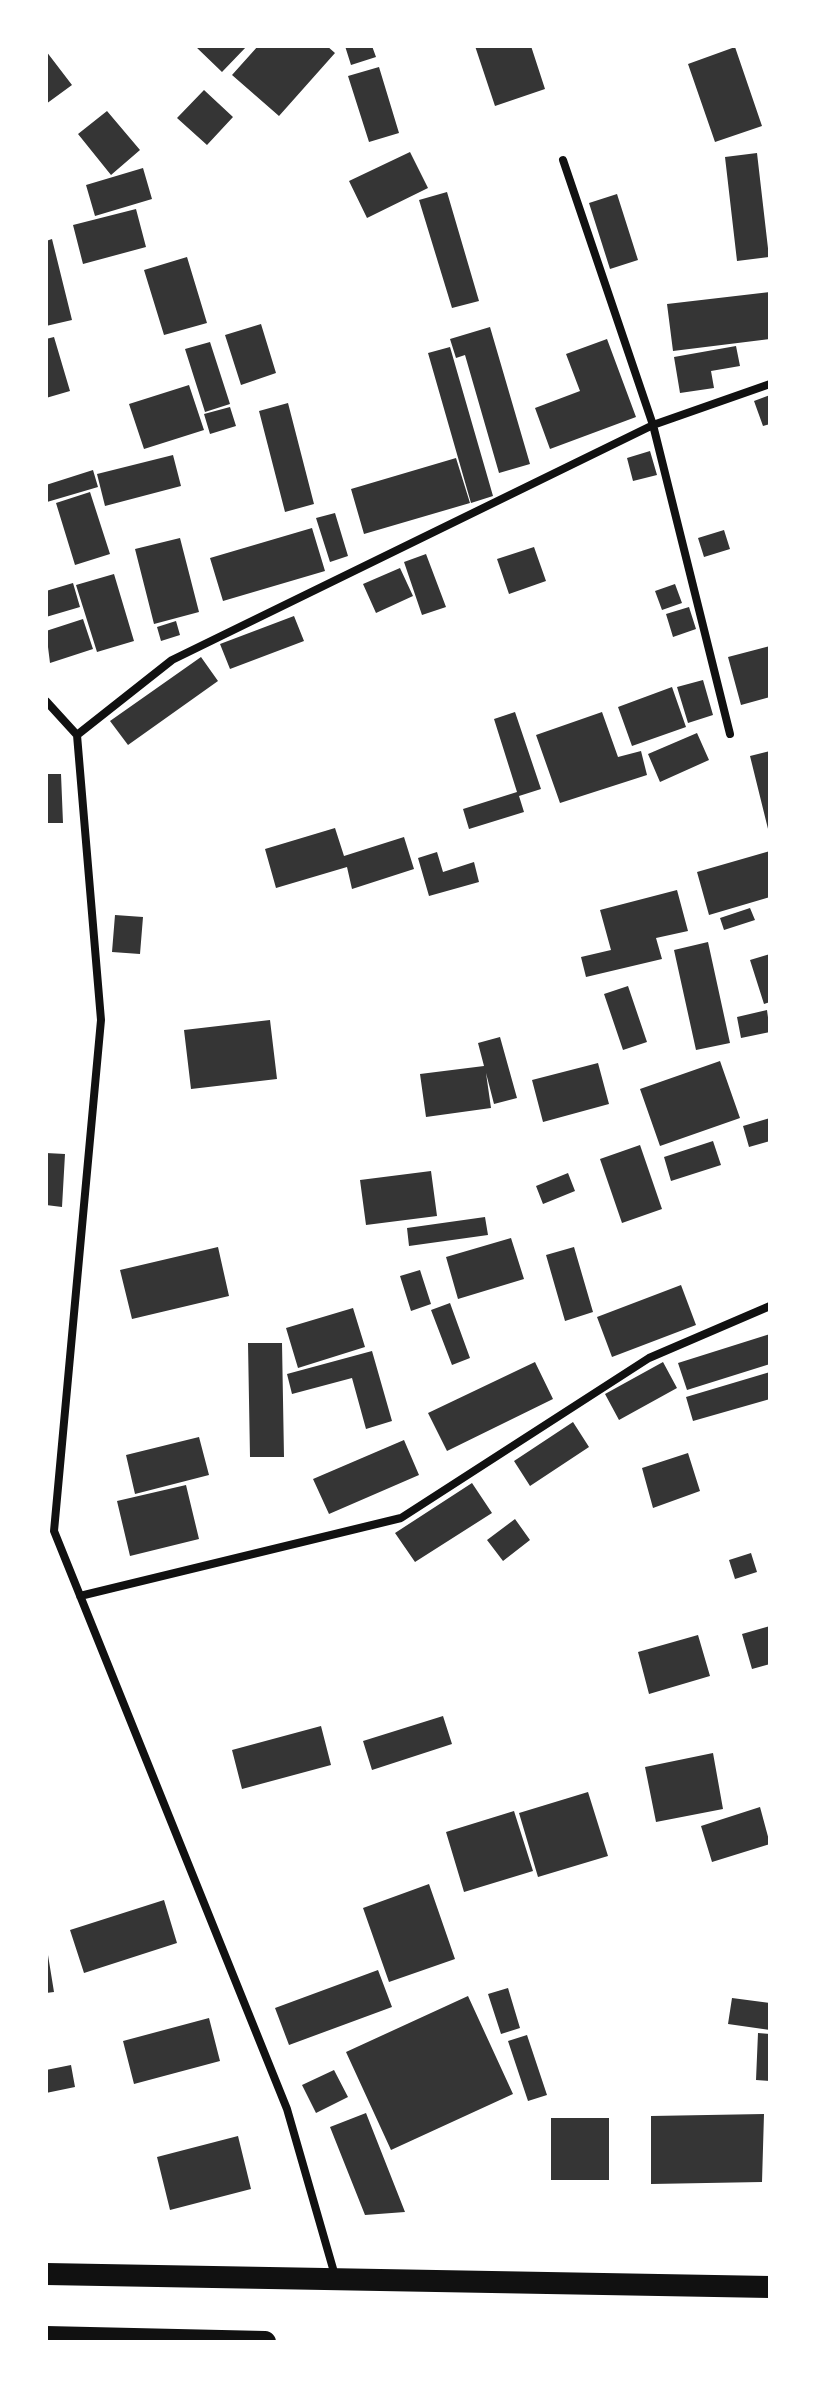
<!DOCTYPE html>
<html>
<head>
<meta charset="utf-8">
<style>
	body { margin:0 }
	#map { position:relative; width:816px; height:2388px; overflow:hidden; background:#fff; font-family:"Exo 2",sans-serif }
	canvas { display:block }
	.frame { position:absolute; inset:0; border:48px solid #fff; pointer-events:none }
</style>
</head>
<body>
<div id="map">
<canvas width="816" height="2388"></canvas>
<div class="frame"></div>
</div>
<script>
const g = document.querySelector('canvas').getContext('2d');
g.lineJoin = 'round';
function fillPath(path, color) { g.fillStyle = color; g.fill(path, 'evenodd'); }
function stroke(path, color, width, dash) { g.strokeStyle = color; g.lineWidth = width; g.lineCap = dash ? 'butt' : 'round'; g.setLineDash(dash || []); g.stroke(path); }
fillPath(new Path2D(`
	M195,46h52l-25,26z
	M258,46h69l8,7 -56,63 -47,-41z
	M345,46h27l4,11 -25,8z
	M475,46h56l14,43 -50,17z
	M735,47l27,79 -47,16 -27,-78z
	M46,51l26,34 -26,19z
	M379,67l20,66 -30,9 -21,-66z
	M204,90l29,27 -26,28 -30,-27z
	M107,111l33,39 -29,25 -33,-41z
	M410,152l18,36 -61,30 -18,-37z
	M757,153l12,104 -32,4 -12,-104z
	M143,168l9,31 -57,17 -9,-31z
	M447,192l32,109 -27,7 -33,-108z
	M617,194l21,66 -28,9 -21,-66z
	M136,209l10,38 -63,17 -10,-39z
	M52,239l20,81 -26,6v-85z
	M187,257l20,66 -43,12 -20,-65z
	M770,292v47l-97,12 -6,-47z
	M261,324l15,49 -35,12 -16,-50z
	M490,327l40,137 -31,9 -34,-118 -9,3 -6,-19z
	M54,337l16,54 -24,7v-59z
	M607,339l29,78 -86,32 -15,-41 45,-17 -14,-37z
	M210,342l20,62 -25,8 -20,-63z
	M736,346l4,20 -29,5 3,17 -34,5 -6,-36z
	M450,347l43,149 -22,7 -43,-150z
	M189,385l15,45 -60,19 -15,-45z
	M770,395v29l-7,2 -9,-25z
	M288,403l26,101 -29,8 -26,-101z
	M230,407l6,19 -26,8 -6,-20z
	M650,451l7,24 -24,6 -6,-23z
	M173,455l8,31 -76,20 -8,-32z
	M456,458l14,45 -106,31 -13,-45z
	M93,470l5,17 -51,15 -1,-17z
	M90,492l20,62 -35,11 -19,-62z
	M335,513l13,43 -18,6 -14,-44z
	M312,528l13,43 -102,30 -13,-43z
	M724,530l6,19 -26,8 -6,-19z
	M180,538l19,74 -45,12 -19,-75z
	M534,547l12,34 -37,13 -12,-35z
	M426,554l20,53 -24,8 -18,-53z
	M400,568l13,28 -37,17 -13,-29z
	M114,574l20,67 -37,11 -21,-67z
	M73,583l7,24 -34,10v-26z
	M675,584l7,19 -20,7 -7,-19z
	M689,607l7,22 -23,8 -7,-23z
	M294,616l10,25 -74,28 -10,-25z
	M83,619l10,30 -43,14 -4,-32z
	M176,621l4,14 -19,6 -4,-14z
	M770,646v51l-29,8 -13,-48z
	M201,657l17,24 -90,64 -18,-24z
	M703,680l10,35 -25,8 -11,-36z
	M672,687l14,40 -54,19 -14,-39z
	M515,712l26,77 -22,7 5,16 -55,17 -6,-20 54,-17 -23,-73z
	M602,712l16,45 23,-6 6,24 -87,28 -24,-68z
	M697,733l12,27 -49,22 -12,-28z
	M770,751v81l-1,1 -19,-77z
	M46,774h15l2,49h-17z
	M335,828l9,28 60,-19 10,32 -62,20 -5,-22 -71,21 -11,-39z
	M770,851v46l-61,18 -12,-43z
	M437,852l6,20 31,-10 5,20 -50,14 -11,-38z
	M677,890l11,41 -32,7 6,21 -76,18 -5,-20 30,-7 -11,-40z
	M750,908l5,12 -31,10 -4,-12z
	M115,915l28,2 -3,37 -28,-2z
	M708,942l22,101 -34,7 -22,-100z
	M770,954v48l-6,2 -14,-44z
	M628,986l19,56 -24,8 -19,-56z
	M767,1010l3,22 -29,6 -4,-21z
	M270,1020l7,59 -86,10 -7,-59z
	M500,1037l17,61 -23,6 -8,-31 5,35 -65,9 -6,-43 64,-8 -6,-23z
	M720,1061l20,57 -80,28 -20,-57z
	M598,1063l11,41 -66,18 -11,-42z
	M770,1118v23l-21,6 -6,-21z
	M713,1141l8,24 -50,16 -7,-24z
	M640,1145l22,64 -40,14 -22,-64z
	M46,1153l19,1 -3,53 -16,-2z
	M431,1171l6,45 -71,9 -6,-45z
	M568,1173l7,18 -32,13 -7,-18z
	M485,1217l3,18 -79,11 -2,-18z
	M511,1238l13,41 -66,20 -12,-42z
	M218,1247l11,49 -97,23 -12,-49z
	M574,1247l19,65 -28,9 -19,-66z
	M420,1270l11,34 -20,7 -11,-35z
	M681,1285l15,40 -84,32 -15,-40z
	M450,1303l20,55 -18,7 -21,-55z
	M353,1308l12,39 -67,21 -12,-40z
	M770,1334v30l-83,26 -9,-27z
	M248,1343h34l2,114h-34z
	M372,1351l20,70 -26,8 -14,-51 -60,16 -5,-20z
	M535,1362l18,37 -106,52 -19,-38z
	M663,1362l14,26 -58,32 -14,-26z
	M770,1372v27l-77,22 -7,-24z
	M573,1422l16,25 -59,39 -16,-25z
	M199,1437l10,38 -74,19 -9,-39z
	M404,1440l15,35 -90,39 -16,-35z
	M688,1453l12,38 -47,17 -11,-40z
	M472,1483l20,30 -77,49 -20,-29z
	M186,1485l13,54 -69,17 -13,-55z
	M515,1519l15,21 -27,21 -16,-21z
	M751,1553l6,19 -22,7 -6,-19z
	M770,1626v38l-18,5 -10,-35z
	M698,1635l12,41 -61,18 -11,-42z
	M443,1716l9,28 -80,26 -9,-29z
	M321,1726l10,39 -89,24 -10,-39z
	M713,1753l10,56 -67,13 -11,-55z
	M588,1792l20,64 -70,21 -19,-64z
	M760,1807l10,37 -58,18 -11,-36z
	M514,1811l19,60 -69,21 -18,-60z
	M429,1884l26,75 -66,23 -26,-74z
	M164,1900l13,43 -93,30 -14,-43z
	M48,1955l6,37 -8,1v-37z
	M378,1970l14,37 -103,38 -14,-37z
	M508,1988l12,40 -19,6 -13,-40z
	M468,1996l45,98 -122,56 -45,-98z
	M732,1998l38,5v27l-42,-6z
	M209,2018l11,43 -86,23 -11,-43z
	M758,2033l12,1v47l-14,-1z
	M527,2035l20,60 -19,6 -20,-60z
	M71,2065l4,22 -29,6v-23z
	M334,2070l14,27 -32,16 -14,-28z
	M366,2113l39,99 -40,3 -35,-88z
	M764,2114l-2,68 -111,2v-68z
	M551,2118h58v62h-58z
	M238,2136l13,53 -81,21 -13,-53z`), '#353535');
stroke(new Path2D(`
	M563,160l90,265 77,309
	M46,701l31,34 24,285 -47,511 233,578 49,170
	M77,735l95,-75 481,-235 117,-41
	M80,1596l321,-78 248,-160 121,-52`), '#111', 8);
stroke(new Path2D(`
	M46,2274l724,13
	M46,2337l219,5`), '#111', 22);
</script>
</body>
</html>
